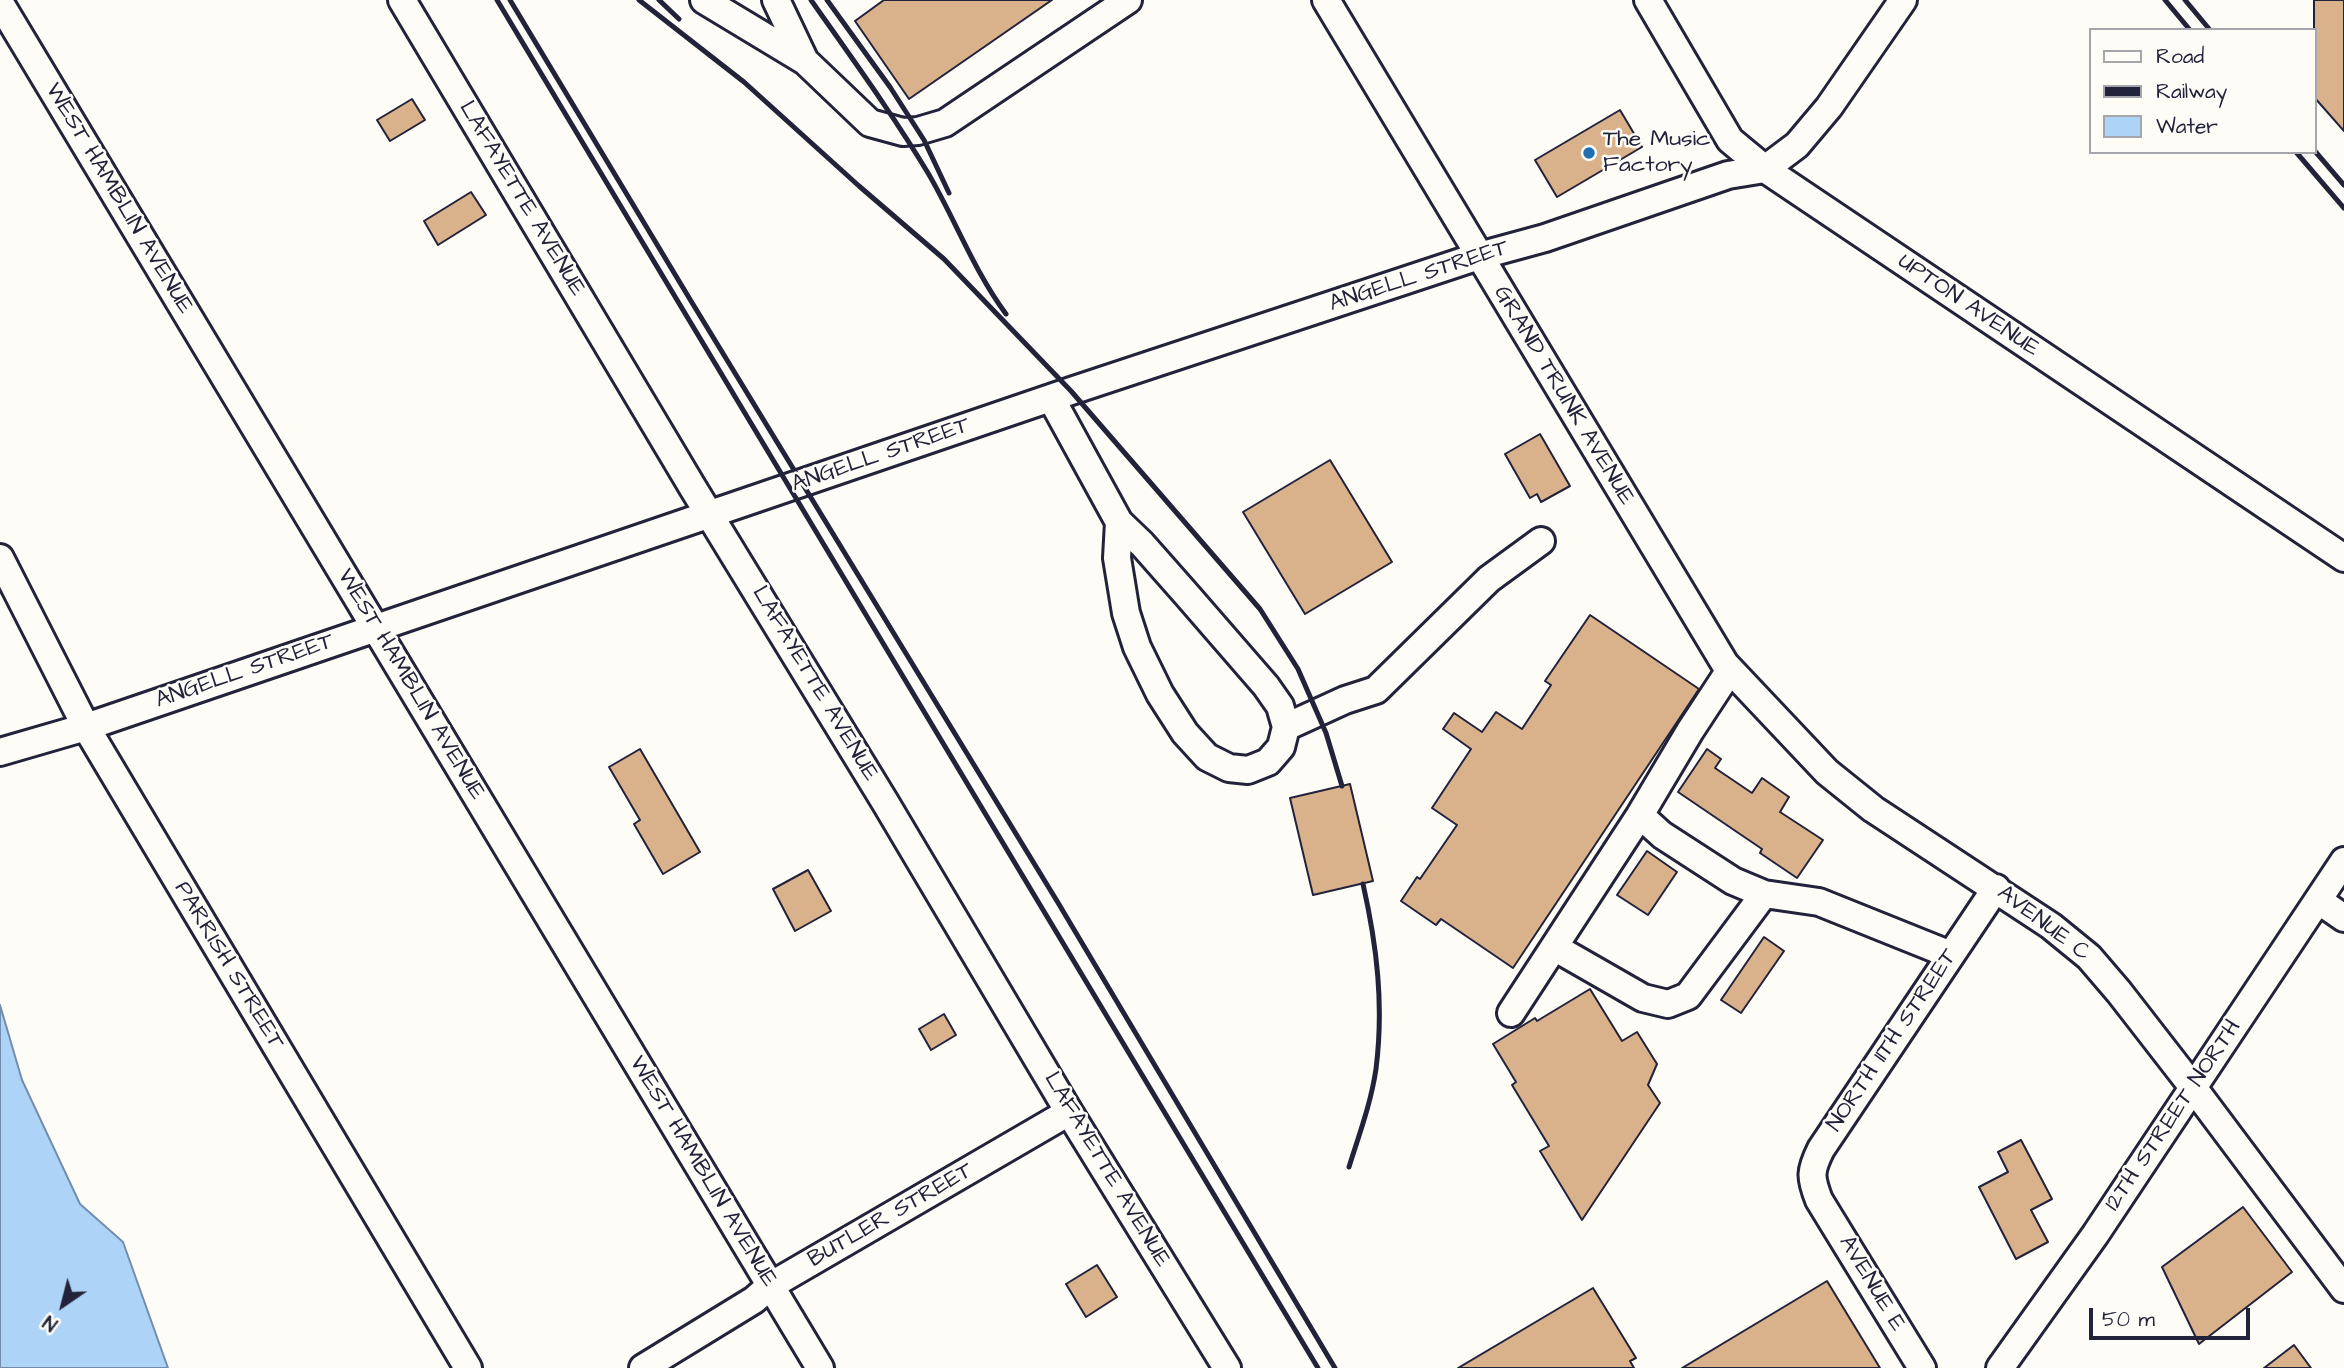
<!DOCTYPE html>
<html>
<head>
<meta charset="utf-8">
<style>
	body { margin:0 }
	#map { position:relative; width:2344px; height:1368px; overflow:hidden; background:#fdfcf7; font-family:"Architects Daughter",sans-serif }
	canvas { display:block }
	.legend { position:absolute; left:2089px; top:28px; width:228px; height:126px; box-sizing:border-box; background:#fdfcf7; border:2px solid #a5a5ac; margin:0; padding:9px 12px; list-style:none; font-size:21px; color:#22223b }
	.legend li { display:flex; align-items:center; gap:14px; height:35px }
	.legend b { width:35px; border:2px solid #a5a5ac }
	.north { position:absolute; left:28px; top:1270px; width:70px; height:70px; -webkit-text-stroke:5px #fdfcf7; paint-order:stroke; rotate:215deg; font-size:19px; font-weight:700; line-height:28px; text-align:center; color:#22223b }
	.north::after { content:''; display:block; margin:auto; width:24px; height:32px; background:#22223b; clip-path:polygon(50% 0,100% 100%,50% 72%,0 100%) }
	.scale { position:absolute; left:2089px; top:1308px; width:161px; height:32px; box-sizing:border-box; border:4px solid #22223b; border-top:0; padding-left:9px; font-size:21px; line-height:24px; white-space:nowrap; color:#22223b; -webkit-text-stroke:5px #fdfcf7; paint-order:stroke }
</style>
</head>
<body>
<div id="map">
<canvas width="2344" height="1368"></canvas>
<ul class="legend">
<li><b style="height:9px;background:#fdfcf7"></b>Road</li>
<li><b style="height:9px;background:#22223b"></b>Railway</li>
<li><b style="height:19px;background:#add4f7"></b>Water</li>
</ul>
<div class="north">N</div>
<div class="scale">50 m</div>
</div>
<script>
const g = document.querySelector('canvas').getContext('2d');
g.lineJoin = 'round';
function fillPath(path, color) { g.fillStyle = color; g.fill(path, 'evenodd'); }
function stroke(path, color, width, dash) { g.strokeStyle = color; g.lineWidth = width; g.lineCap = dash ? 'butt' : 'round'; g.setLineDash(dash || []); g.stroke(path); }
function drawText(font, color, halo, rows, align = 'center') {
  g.font = font + ' "Architects Daughter",sans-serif'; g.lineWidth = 5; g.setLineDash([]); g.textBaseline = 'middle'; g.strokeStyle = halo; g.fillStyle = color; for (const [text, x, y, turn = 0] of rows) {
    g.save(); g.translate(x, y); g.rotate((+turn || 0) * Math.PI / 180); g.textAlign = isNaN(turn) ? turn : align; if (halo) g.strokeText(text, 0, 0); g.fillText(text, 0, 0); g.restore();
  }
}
const water = new Path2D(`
	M0,1005l22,75 58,124 43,38 45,126h-168z`);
fillPath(water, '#add4f7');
stroke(water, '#758dac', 2);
const building = new Path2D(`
	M884,0h168l-143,99 -54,-78z
	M2314,0h30v131l-30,-34z
	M412,99l13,21 -35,21 -13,-21z
	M1620,110l22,37 -85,50 -22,-37z
	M471,192l15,23 -48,30 -14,-24z
	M1540,434l30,52 -29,16 -4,-8 -7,4 -25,-44z
	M1330,460l62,102 -87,52 -62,-102z
	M1590,615l109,74 -186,279 -72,-49 -5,6 -35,-24 16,-24 3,2 37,-54 -25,-17 39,-59 -28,-20 11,-16 28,19 14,-20 26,17 29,-44 -6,-4z
	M640,749l60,103 -37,22 -29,-50 6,-4 -31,-53z
	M1707,749l14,10 -6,9 37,25 10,-15 27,19 -9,15 43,28 -26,38 -37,-25 2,-4 -84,-57z
	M1350,784l23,97 -60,14 -23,-97z
	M1647,851l30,21 -29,43 -31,-20z
	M808,870l23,41 -36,20 -22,-42z
	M1764,937l20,14 -43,62 -20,-13z
	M1590,989l32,52 15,-9 20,32 -9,21 12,18 -78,117 -42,-69 9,-5 -37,-61 4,-3 -23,-38 42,-26 2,3z
	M944,1014l12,21 -25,15 -12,-21z
	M2021,1140l31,59 -21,11 17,32 -32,17 -37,-72 29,-15 -10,-20z
	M2243,1207l49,65 -93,72 -37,-77z
	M1097,1265l20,32 -31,20 -20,-33z
	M1827,1281l53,87h-198z
	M1593,1288l43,70 -6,3 4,7h-176z
	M2294,1345l17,23h-47z`);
fillPath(building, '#d9b28b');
stroke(building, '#22223b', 2);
const minor = new Path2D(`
	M402,0l291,488 192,314 184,310 158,256
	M704,0l101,61 65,62 33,9 15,-1 27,-8 183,-123
	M776,0l29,61
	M1326,0l399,664 102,108 46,37 178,117 38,31 30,35 73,94 152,203
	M1648,0l82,140 35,29 579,389
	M0,3l820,1365
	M1051,398l68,124 23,22 45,51 79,91 14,20 6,21 -5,20 -13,15 -20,8 -19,-2 -22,-11 -22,-24 -25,-39 -23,-47 -11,-34 -9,-55 2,-36
	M0,558l86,169 382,641
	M1286,727l59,-27 31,-10 113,-111 52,-38
	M0,752l86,-25 985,-336 408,-135 66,-18 183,-63 37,-6 32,-24 32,-38 74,-107
	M1640,815l22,20 71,46 31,13 55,8 132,53
	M2318,900l26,18
	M1554,947l89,51 25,6 20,-8 76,-102
	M1511,1013l129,-198 50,-84 40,-61
	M643,1368l111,-68 16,-14 299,-174
	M1922,1368l-103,-168c-9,-23 -9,-29 2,-51l175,-261
	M2000,1368l95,-133 249,-374`);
stroke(minor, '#22223b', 32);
stroke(minor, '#fdfcf7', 26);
stroke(new Path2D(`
	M497,0l821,1368
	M510,0l181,301 366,600 278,467
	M639,0l105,82 115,104 85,73 127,132 189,218 38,60 28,64 16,53
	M659,0l20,19
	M811,0c40,57 81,113 117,173 27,46 46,98 78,141
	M827,0l63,87 34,53 25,53
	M2165,0l25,30
	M2185,0l25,30
	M2314,150l30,35
	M2296,152l48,56
	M1349,1167c10,-32 22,-64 27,-98 8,-64 1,-123 -13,-185`), '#22223b', 5);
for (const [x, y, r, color] of [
	[1589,153,7,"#1f6fb2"]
]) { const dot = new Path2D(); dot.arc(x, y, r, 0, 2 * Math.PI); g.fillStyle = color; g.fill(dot); stroke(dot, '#fdfcf7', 2.5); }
drawText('23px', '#22223b', '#fdfcf7', [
	["The Music",1603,140],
	["Factory",1603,166]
], 'left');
drawText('23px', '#22223b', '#fdfcf7', [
	["WEST HAMBLIN AVENUE",118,199,59],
	["LAFAYETTE AVENUE",521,199,59],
	["ANGELL STREET",1419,277,-18],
	["UPTON AVENUE",1968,306,34],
	["GRAND TRUNK AVENUE",1563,396,59],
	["ANGELL STREET",881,456,-19],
	["ANGELL STREET",245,672,-19],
	["LAFAYETTE AVENUE",814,684,59],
	["WEST HAMBLIN AVENUE",410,685,59],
	["AVENUE C",2043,924,37],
	["PARRISH STREET",228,966,59],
	["NORTH 11TH STREET",1893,1041,-56],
	["12TH STREET NORTH",2174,1116,-56],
	["LAFAYETTE AVENUE",1106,1170,59],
	["WEST HAMBLIN AVENUE",702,1172,59],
	["BUTLER STREET",891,1216,-30],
	["AVENUE E",1871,1284,59]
]);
</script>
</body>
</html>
